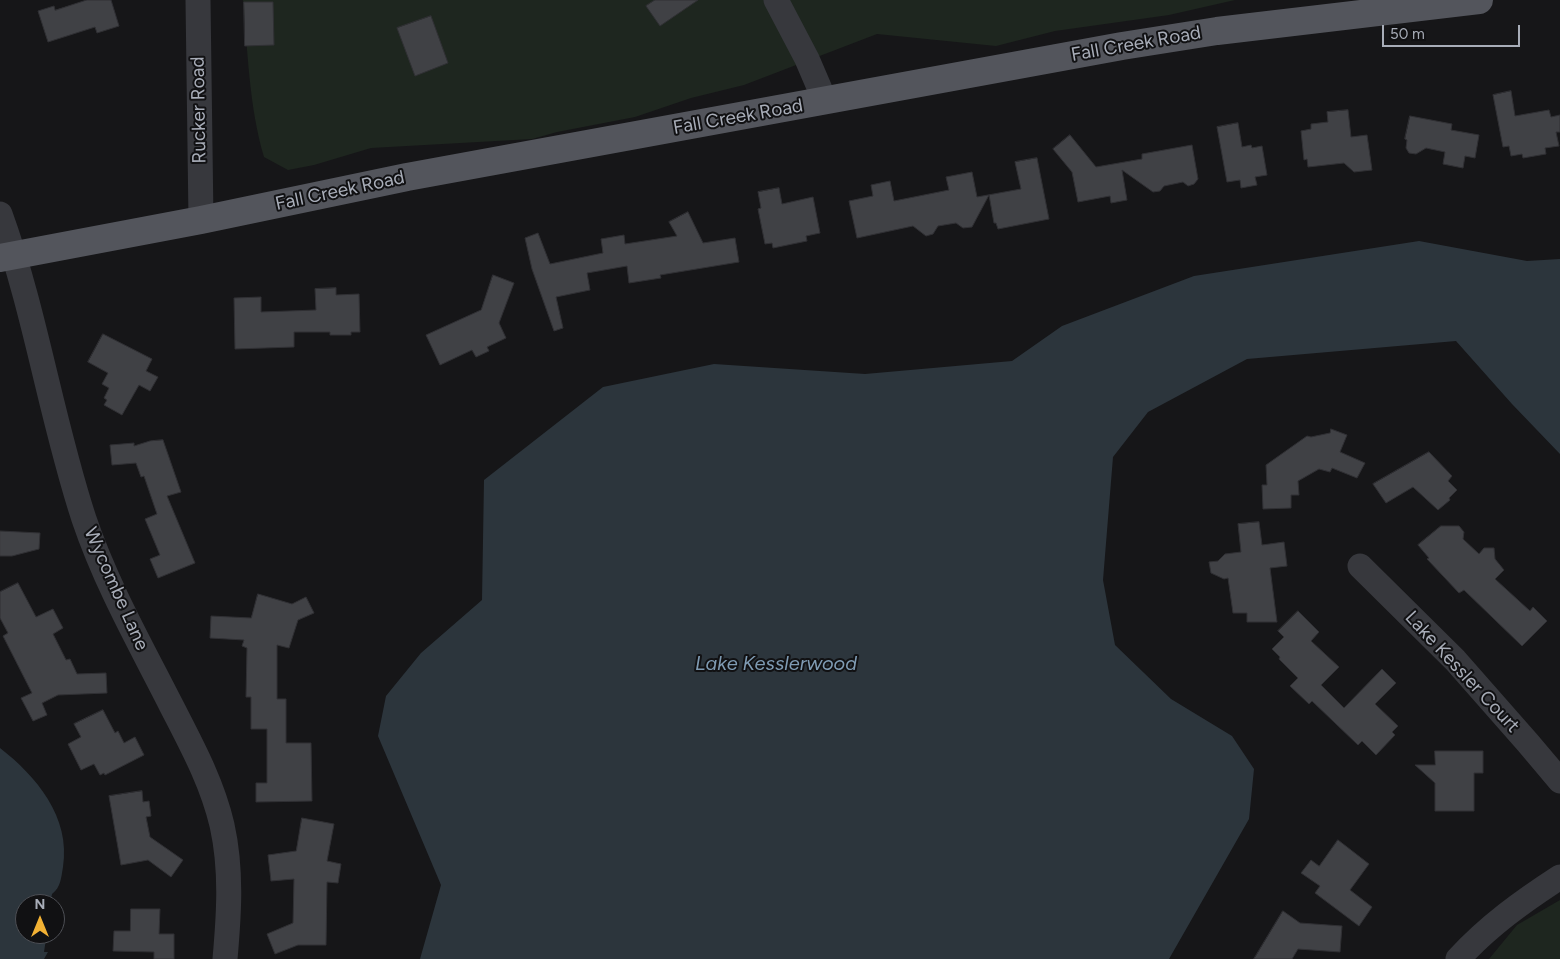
<!DOCTYPE html>
<html>
<head>
<meta charset="utf-8">
<style>
	body { margin:0 }
	#map { position:relative; width:1560px; height:959px; overflow:hidden; background:#161618; font-family:Figtree,sans-serif }
	canvas { display:block }
	.north { position:absolute; left:15px; top:894px; width:50px; height:50px; box-sizing:border-box; background:#111113; border:1px solid #4d4f55; border-radius:50%; rotate:0deg; font-size:14px; font-weight:700; line-height:20px; text-align:center; color:#a8adb8 }
	.north::after { content:''; display:block; margin:auto; width:18px; height:22px; background:#f2b134; clip-path:polygon(50% 0,100% 100%,50% 72%,0 100%) }
	.scale { position:absolute; left:1382px; top:25px; width:138px; height:22px; box-sizing:border-box; border:2px solid #a8adb8; border-top:0; padding-left:6px; font-size:15px; line-height:18px; white-space:nowrap; color:#a8adb8; -webkit-text-stroke:4px #111113; paint-order:stroke }
</style>
</head>
<body>
<div id="map">
<canvas width="1560" height="959"></canvas>
<div class="north">N</div>
<div class="scale">50 m</div>
</div>
<script>
const g = document.querySelector('canvas').getContext('2d');
g.lineJoin = 'round';
function fillPath(path, color) { g.fillStyle = color; g.fill(path, 'evenodd'); }
function stroke(path, color, width, dash) { g.strokeStyle = color; g.lineWidth = width; g.lineCap = dash ? 'butt' : 'round'; g.setLineDash(dash || []); g.stroke(path); }
function drawText(font, color, halo, rows, align = 'center') {
  g.font = font + ' Figtree,sans-serif'; g.lineWidth = 4; g.setLineDash([]); g.textBaseline = 'middle'; g.strokeStyle = halo; g.fillStyle = color; for (const [text, x, y, turn = 0] of rows) {
    g.save(); g.translate(x, y); g.rotate((+turn || 0) * Math.PI / 180); g.textAlign = isNaN(turn) ? turn : align; if (halo) g.strokeText(text, 0, 0); g.fillText(text, 0, 0); g.restore();
  }
}
fillPath(new Path2D(`
	M243,0h992l-66,15 -114,16 -59,15 -119,-12 -133,51 -53,13 -56,19 -78,15 -25,7 -161,9 -57,17 -26,5 -24,-13c-15,-51 -16,-104 -21,-157z
	M1560,900v59h-71l28,-34z`), '#1e261f');
fillPath(new Path2D(`
	M1419,241l108,20 33,-2v195l-48,-50 -56,-63 -209,18 -99,53 -35,45 -10,123 12,65 56,54 61,37 22,33 -5,50 -80,140h-749l21,-74 -63,-149 8,-40 35,-43 61,-53 2,-120 119,-93 111,-23 151,10 147,-13 50,-35 132,-50z
	M0,748c36,28 71,69 63,119 -2,11 -2,20 -11,27l-2,10h-25v30h26l-1,5h-4l-2,13h4l-4,7h-44z`), '#2c353c');
const building = new Path2D(`
	M87,0h24l8,26 -22,7 -2,-6 -47,15 -10,-31 16,-5 1,4z
	M655,0h43l-38,26 -14,-20z
	M244,2h29l1,43 -29,1z
	M431,16l17,47 -33,13 -18,-48z
	M1511,91l4,25 34,-6 2,7 9,-2v17h-4l3,14 -14,2 1,6 -23,4 -1,-4 -11,2 -2,-10 -6,1 -10,-52z
	M1348,110l3,27 16,-2 5,35 -18,2 -10,-9 -36,4 -1,-8 -3,1 -3,-29 10,-2v-5l17,-2 -1,-10z
	M1410,116l42,8 -1,6 28,5 -4,23 -10,-2 -2,12 -20,-4 2,-12 -19,-4 -10,6 -7,-1 -3,-5 1,-8 -2,-1z
	M1238,123l4,24 9,-2 1,3 10,-2 5,29 -12,2 2,8 -16,3 -1,-8 -13,2 -10,-55z
	M1070,135l26,32 46,-8v-5l50,-9 6,34 -4,5 -6,2 -5,-4 -19,4 -4,5 -7,1 -31,-22 5,30 -16,3 -1,-7 -32,6 -6,-30 -19,-23z
	M1037,158l12,61 -51,10 -2,-6h-2l-5,-28 -17,32 -9,1 -7,-5 -18,3 -5,8 -7,2 -13,-10 -56,12 -8,-37 24,-5 -2,-11 19,-4 4,20 55,-11 -3,-13 26,-5 5,25 44,-8 -6,-27z
	M779,188l3,16 31,-7 7,36 -14,3 1,5 -34,7 -1,-5 -7,1 -7,-35 3,-1 -3,-16z
	M688,212l15,31 32,-5 4,24 -79,13 1,3 -32,5 -2,-17 -40,7 3,17 -34,7 7,31 -9,3 -22,-62 -7,-31 13,-5 12,31 53,-11 -2,-14 23,-4 1,9 52,-8 -8,-14z
	M493,275l21,8 -15,40 7,15 -19,9 2,4 -13,6 -4,-7 -32,15 -14,-30 55,-25z
	M336,288v7l23,-1 1,38h-9v3h-21v-3h-36v15l-59,2 -1,-51 27,-1v15l55,-2 -1,-21z
	M103,334l49,25 -6,12 12,6 -8,14 -11,-6 -17,30 -18,-10 3,-5 -3,-2 5,-10 -7,-4 6,-11 -20,-11z
	M1331,429l16,6 -7,17 25,11 -8,15 -25,-10 -2,4 -11,-3 -21,12 1,14h-8v13l-28,1 -1,-24h5l-1,-20 41,-29 4,1 19,-4z
	M163,440l18,52 -14,4 28,67 -37,15 -8,-19 10,-4 -15,-36 12,-5 -13,-38 -3,1 -5,-14 -24,2 -2,-20 24,-2v3l16,-5z
	M1429,452l23,24 -4,5 9,9 -8,8 1,2 -12,10 -25,-23 -27,16 -13,-19z
	M1259,522l3,23 22,-3 3,24 -17,2 7,54h-30v-9h-14l-5,-35 -4,1 -13,-6 -2,-11 9,-1 7,-7 16,-2 -3,-28z
	M1441,526h18l5,6 -1,7 16,15 5,-6h10l1,11 9,11 -9,9 35,32 3,-4 14,14 -25,25 -58,-56 -5,3 -32,-34 2,-1 -11,-13z
	M0,531l40,2 -1,16 -27,7h-12z
	M18,583l18,34 17,-8 10,19 -10,6 13,26 4,-1 7,15 29,-1 1,20 -49,2 -16,8 5,12 -14,6 -12,-23 11,-5 -29,-57 5,-3 -8,-15v-26z
	M258,594l34,10 14,-7 8,16 -16,7 -9,28 -12,-3v54h9v44h25l1,58 -56,1v-19h11v-54h-16v-32h-5l1,-49 -5,-2 2,-6 -34,-2 1,-22 40,2z
	M1298,611l21,21 -8,9 28,26 -18,18 23,23 38,-39 14,14 -21,21 23,22 -6,6 3,3 -19,20 -14,-14 -4,4 -46,-44 -3,3 -19,-18 8,-8 -19,-19 1,-2 -8,-8 12,-12 -6,-6z
	M103,710l12,23 3,-2 6,12 11,-6 9,18 -39,20 -1,-2 -4,2 -6,-11 -13,6 -13,-26 13,-7 -7,-13z
	M1435,751h48v22h-9v38h-39v-28l-20,-18h20z
	M142,791l1,11 6,-1 2,15 -5,1 4,20 33,23 -12,17 -23,-17 -27,5 -12,-69z
	M302,818l32,6 -7,37 14,3 -3,19 -11,-1 -1,63h-28l-23,9 -8,-20 26,-11 1,-44 -23,2 -3,-26 28,-4z
	M1338,840l31,24 -19,26 22,17 -13,19 -44,-33 5,-7 -19,-13 10,-13 8,6z
	M131,909h29l-1,25h15v25h-20v-7l-41,-1 1,-20h16z
	M1283,911l17,12 42,3 -2,26 -42,-3 -6,10h-38z`);
fillPath(building, '#404145');
stroke(building, '#303034', 1);
stroke(new Path2D(`
	M198,0l3,220
	M776,0l31,59 18,42
	M0,214c36,99 51,205 84,305 22,65 56,125 87,186 20,39 41,77 51,120 10,45 7,89 3,134
	M1360,566l95,94 73,83 32,38
	M1458,959c30,-33 65,-58 102,-82`), '#37383d', 25);
stroke(new Path2D(`
	M0,258l201,-38 206,-43 715,-131 95,-15 262,-31`), '#53555c', 28);
drawText('19px', '#a8adb8', '#111113', [
	["Fall Creek Road",1136,44,-10],
	["Rucker Road",199,110,-91],
	["Fall Creek Road",738,117,-10],
	["Fall Creek Road",340,191,-12],
	["Wycombe Lane",116,589,66],
	["Lake Kessler Court",1462,672,47]
]);
drawText('italic 20px', '#7f9bb3', '#111113', [
	["Lake Kesslerwood",776,664]
]);
</script>
</body>
</html>
